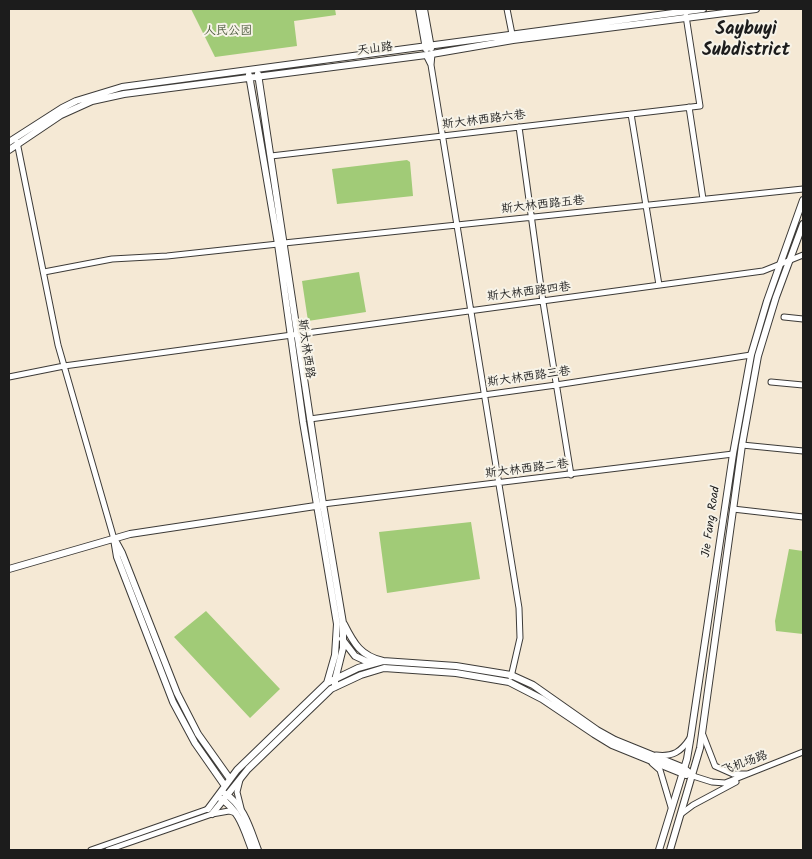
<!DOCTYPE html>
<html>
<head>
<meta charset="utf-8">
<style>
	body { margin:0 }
	#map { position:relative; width:812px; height:859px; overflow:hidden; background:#f5e9d5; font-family:Kalam,sans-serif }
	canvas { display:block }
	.frame { position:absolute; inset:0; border:10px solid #1c1c1c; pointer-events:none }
</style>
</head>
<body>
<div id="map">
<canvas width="812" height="859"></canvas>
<div class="frame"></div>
</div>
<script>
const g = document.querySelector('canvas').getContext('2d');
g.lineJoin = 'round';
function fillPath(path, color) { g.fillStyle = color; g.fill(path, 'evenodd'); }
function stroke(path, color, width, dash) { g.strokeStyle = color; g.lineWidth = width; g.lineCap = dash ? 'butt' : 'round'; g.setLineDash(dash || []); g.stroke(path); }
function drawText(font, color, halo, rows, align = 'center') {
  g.font = font + ' Kalam,"LXGW WenKai TC",sans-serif'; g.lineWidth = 4; g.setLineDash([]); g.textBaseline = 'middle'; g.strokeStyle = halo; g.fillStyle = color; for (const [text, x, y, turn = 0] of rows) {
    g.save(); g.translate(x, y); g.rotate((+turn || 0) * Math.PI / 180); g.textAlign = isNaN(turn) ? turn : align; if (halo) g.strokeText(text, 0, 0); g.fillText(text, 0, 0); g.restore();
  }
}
fillPath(new Path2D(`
	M191,9h144l1,6 -42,6 3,25 -82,11z
	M407,160l3,2 3,34 -76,8 -5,-35z
	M359,272l7,40 -58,9 -6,-40z
	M471,522l9,57 -93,14 -8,-61z
	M789,549l14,2v83l-27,-3 -1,-10z
	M206,611l74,78 -30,29 -76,-81z`), '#a1cb77');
const minor = new Path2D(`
	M507,9l5,25
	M426,55l5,10 1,-11
	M431,65l88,543 1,30 -9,39
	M689,107l14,92
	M631,114l28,171
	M519,127l24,175 28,173
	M17,142l41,203 56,194
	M271,156l429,-50 -14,-90
	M284,243l519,-54
	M44,272l68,-13 55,-3 111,-12
	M784,317l19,2
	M9,377l55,-11 699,-95 40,-16
	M771,382l32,3
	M310,419l246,-34 195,-30
	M742,445l61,6
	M323,504l410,-50
	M733,509l70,8
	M703,735l12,31 18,8h14
	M656,755c17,2 25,-3 34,-17
	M652,763l8,7 11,37
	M693,776l19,6 13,1 78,-31
	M240,780l-3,12 4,16
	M681,814l12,-9 43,-23
	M91,850l117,-41
	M108,850l104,-36 17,-3 7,2`);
const major = new Path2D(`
	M419,9l7,40
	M424,9l7,39
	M258,74l65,430 20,119v25l-8,32v7
	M249,75l29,169 25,178 34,202 -2,31 -8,28
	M9,142l53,-34 14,-7 46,-14 581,-78
	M9,150l52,-35 31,-14 32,-7 302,-39 87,-15 243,-31
	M114,539l3,18 56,145 22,41 30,43
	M116,542l6,11 55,140 21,41 32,45
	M9,569l121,-35 192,-29
	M344,624c10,20 17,32 39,37
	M342,639l13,17 17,8
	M224,793c20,12 26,36 34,57
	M220,798c20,13 24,32 32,52
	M208,809l29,-39 90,-87 31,-15 25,-7 73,5 55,9 22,10 64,45 18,10 69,28 9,8
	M212,814l36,-45 83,-80 30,-14 23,-7 72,5 53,9 33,17 52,35 18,11 74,30
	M659,850l28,-91 4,-24 42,-281 18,-99 16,-54 36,-101
	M670,850l30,-102 42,-303 16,-89 18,-59 27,-73`);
stroke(minor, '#3d3b38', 7);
stroke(major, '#3d3b38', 8);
stroke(minor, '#fff', 5);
stroke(major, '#fff', 6);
drawText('12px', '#4b593c', '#f7f3e8', [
	["人民公园",228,32]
]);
drawText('12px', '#1c1c1c', '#f7f3e8', [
	["天山路",375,50,-7],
	["斯大林西路六巷",484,121,-7],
	["斯大林西路五巷",543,206,-6],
	["斯大林西路四巷",529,293,-7],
	["斯大林西路",305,349,82],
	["斯大林西路三巷",529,378,-8],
	["斯大林西路二巷",527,470,-7],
	["Jie Fang Road",712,522,-82],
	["飞机场路",745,764,-20]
]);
drawText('bold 18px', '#1c1c1c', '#f7f3e8', [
	["Saybuyi",746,31],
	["Subdistrict",746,52]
]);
</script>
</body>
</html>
